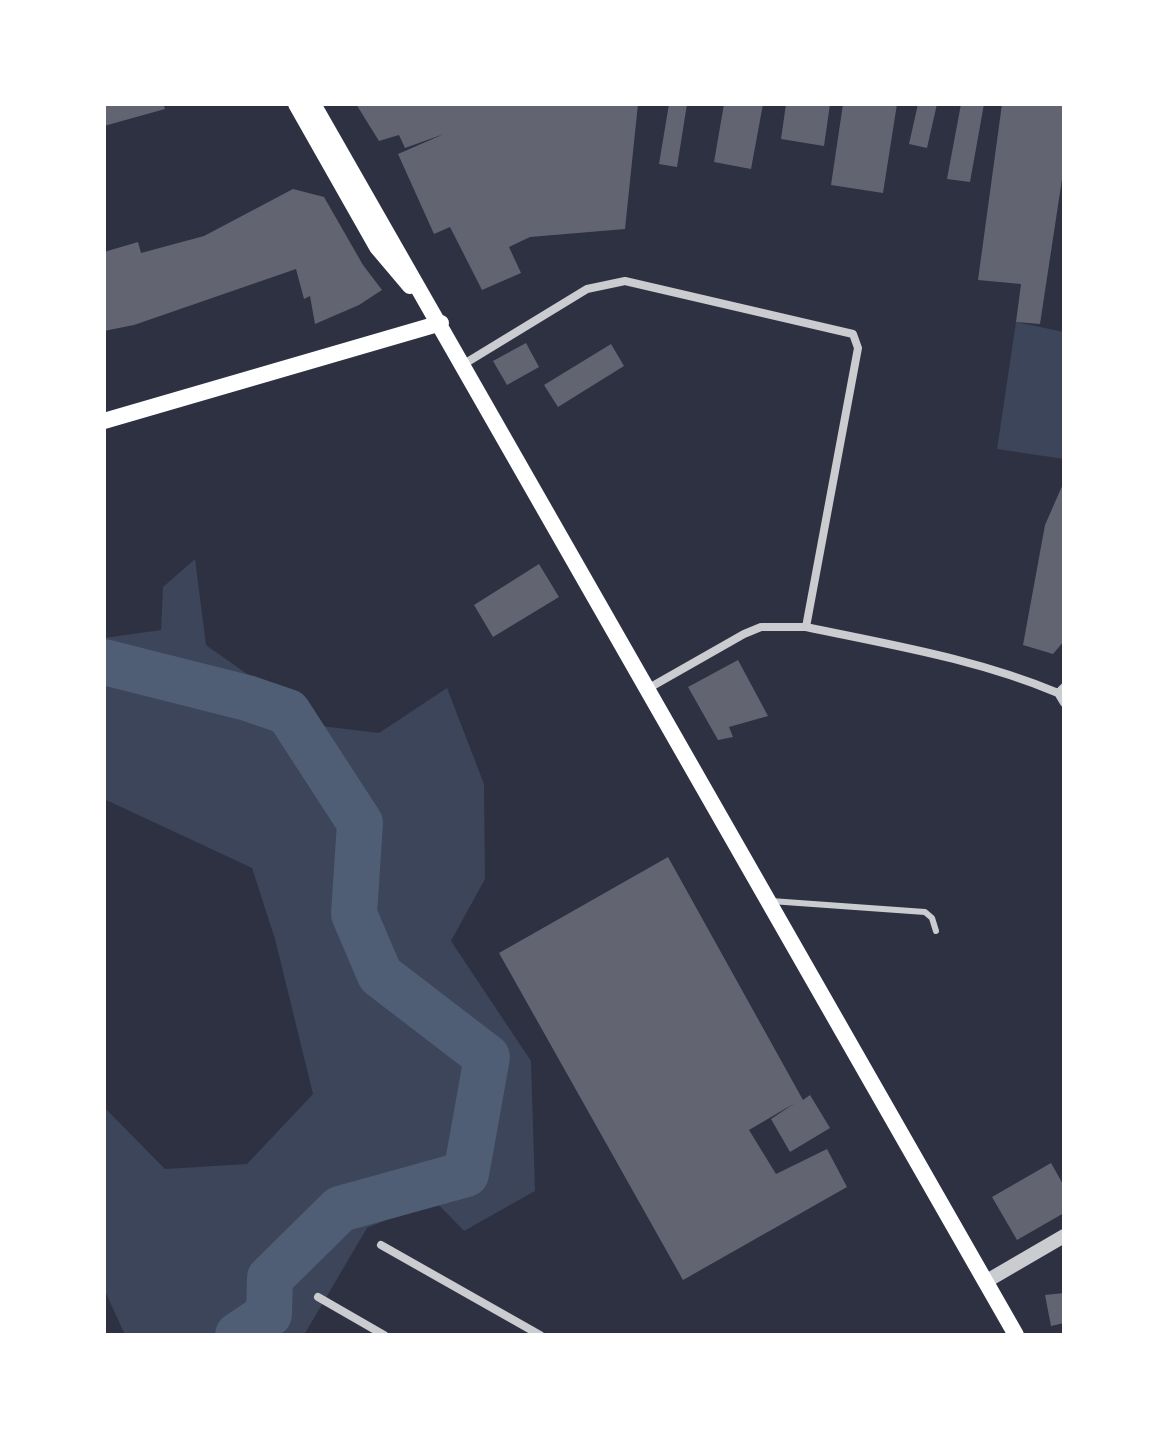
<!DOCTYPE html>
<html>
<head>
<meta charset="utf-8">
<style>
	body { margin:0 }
	#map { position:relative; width:1168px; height:1439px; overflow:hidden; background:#2d3142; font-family:"Fira Sans Condensed",sans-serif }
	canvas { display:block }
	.frame { position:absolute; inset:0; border:106px solid #fff; pointer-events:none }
</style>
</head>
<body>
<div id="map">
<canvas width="1168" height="1439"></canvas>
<div class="frame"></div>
</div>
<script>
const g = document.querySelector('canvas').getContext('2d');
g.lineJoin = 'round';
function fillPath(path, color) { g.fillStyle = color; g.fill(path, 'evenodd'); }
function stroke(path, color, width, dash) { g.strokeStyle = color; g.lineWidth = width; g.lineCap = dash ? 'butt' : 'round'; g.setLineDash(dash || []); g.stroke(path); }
fillPath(new Path2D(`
	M1016,322l48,10v127l-67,-10z
	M195,559l11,86 115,81 58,7 68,-45 37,96 1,95 -34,62 80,120 4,130 -71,40 -30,-31 -67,28 -63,107h-179l-21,-46v-182l61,62 82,-5 66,-70 -38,-155 -23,-71 -148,-69v-161l57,-8 2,-43z`), '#3c4559');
stroke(new Path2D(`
	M104,662l143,36 41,14 72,111 -6,91 26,61 107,82 -21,117 -126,35 -70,69 -1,36 -31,21`), '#4f5d75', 46);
fillPath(new Path2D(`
	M104,104h59l2,5 -61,17z
	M356,104h282l-13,125 -95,8 -21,10 12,26 -39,17 -32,-63 -16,7 -36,-80 46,-20 -39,14 -6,-13 -20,6z
	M669,104h18l-10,63 -18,-3z
	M724,104h39l-12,65 -37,-7z
	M786,104h44l-6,42 -43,-7z
	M843,104h54l-14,89 -52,-8z
	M918,104h19l-10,44 -18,-4z
	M961,104h23l-14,78 -23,-3z
	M1002,104h62v62l-24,158 -24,-2 5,-38 -43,-4z
	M293,189l31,8 39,68 19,25 -23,15 -44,19 -5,-28 -6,3 -8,-30 -162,56 -30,6v-79l34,-10 3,11 63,-17z
	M526,343l13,24 -32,18 -14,-24z
	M611,344l13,22 -66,41 -14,-22z
	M1063,484l1,157 -11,13 -30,-9 22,-120z
	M539,564l20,33 -66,40 -19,-32z
	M738,660l30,56 -39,11 4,10 -15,3 -30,-53z
	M668,857l135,243 7,-5 20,33 -40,24 -19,-33 24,-16 -46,27 27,44 51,-25 20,38 -164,93 -184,-327z
	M1051,1163l13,23v27l-47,27 -25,-43z
	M1064,1293v30l-13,3 -6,-31z`), '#626471');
stroke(new Path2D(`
	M771,901l154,11 7,6 4,13`), '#caccd0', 6);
stroke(new Path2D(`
	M464,364l123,-75 38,-8 228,53 5,14 -52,279
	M1064,687l-6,6 6,10
	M649,688l95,-54 17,-7h45c85,18 171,32 252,66
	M381,1245l159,90
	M318,1297l66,38`), '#caccd0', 8);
stroke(new Path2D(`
	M985,1282l79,-46`), '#caccd0', 14);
stroke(new Path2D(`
	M296,104l81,143 33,39
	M313,104l703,1231
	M104,421l337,-98`), '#fff', 16);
</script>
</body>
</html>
